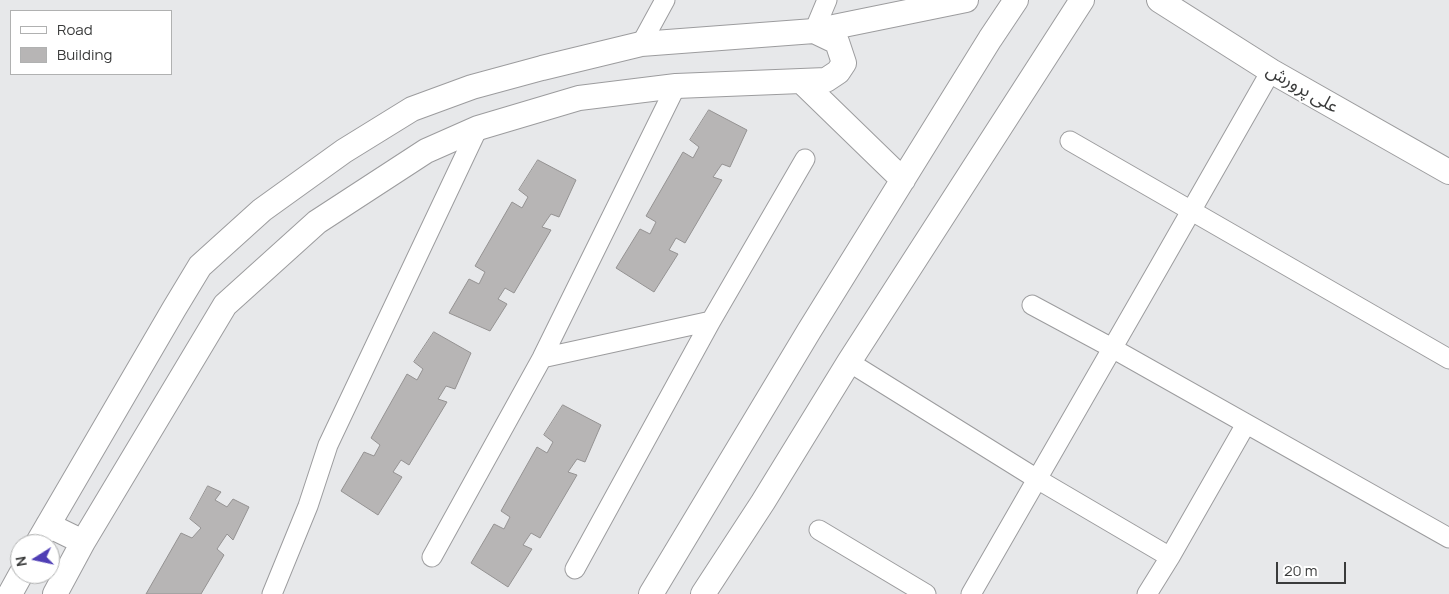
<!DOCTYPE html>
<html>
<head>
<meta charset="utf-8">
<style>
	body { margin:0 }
	#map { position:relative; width:1449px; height:594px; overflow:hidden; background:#e7e8ea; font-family:Manrope,sans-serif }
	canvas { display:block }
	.legend { position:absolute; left:10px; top:10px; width:162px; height:65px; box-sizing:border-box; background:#fff; border:1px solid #b0b1b1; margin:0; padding:6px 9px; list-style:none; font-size:15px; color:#3a3b3b }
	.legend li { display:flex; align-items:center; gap:10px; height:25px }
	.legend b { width:25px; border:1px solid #b0b1b1 }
	.north { position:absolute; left:10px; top:534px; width:50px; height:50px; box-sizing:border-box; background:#fff; border:1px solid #b0b1b1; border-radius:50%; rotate:260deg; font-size:14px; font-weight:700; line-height:20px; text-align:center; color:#3a3b3b }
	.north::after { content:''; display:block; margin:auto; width:18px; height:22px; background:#4f3eb5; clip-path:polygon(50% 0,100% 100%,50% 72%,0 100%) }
	.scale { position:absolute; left:1276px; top:562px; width:70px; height:22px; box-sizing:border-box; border:2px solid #3a3b3b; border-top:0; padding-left:6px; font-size:15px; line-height:18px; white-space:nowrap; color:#3a3b3b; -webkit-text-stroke:4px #fff; paint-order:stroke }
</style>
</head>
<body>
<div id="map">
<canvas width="1449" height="594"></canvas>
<ul class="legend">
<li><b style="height:6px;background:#fff"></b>Road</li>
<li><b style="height:14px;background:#b7b5b5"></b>Building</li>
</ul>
<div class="north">N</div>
<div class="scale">20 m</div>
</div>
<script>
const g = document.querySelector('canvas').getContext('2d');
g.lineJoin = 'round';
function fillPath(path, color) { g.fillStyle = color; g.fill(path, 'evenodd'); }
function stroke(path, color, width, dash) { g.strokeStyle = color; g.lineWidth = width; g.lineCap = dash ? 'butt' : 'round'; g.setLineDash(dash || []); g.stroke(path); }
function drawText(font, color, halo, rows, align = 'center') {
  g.font = font + ' Manrope,"Noto Sans Arabic",sans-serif'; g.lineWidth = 4; g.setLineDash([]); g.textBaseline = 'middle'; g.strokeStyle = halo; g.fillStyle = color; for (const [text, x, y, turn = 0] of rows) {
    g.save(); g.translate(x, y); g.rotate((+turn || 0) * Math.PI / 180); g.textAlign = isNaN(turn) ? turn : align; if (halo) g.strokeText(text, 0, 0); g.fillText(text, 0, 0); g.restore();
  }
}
const building = new Path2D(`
	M709,110l38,20 -17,37 -8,-3 -9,13 9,3 -37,63 -9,-5 -7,12 9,4 -24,38 -38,-24 24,-39 10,5 6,-12 -10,-6 37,-64 10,6 6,-11 -9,-7z
	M538,160l38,20 -17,37 -8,-3 -9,13 9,3 -37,63 -9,-5 -7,11 9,5 -17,27 -41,-18 20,-34 10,5 6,-12 -10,-6 37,-64 10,6 6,-11 -9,-7z
	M434,332l37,21 -16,36 -9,-3 -8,13 9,3 -38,63 -8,-5 -8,12 9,5 -24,38 -37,-24 23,-39 10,4 6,-11 -9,-7 36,-64 10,6 6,-11 -9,-7z
	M563,405l38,20 -16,37 -8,-3 -9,13 9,3 -37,63 -9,-5 -8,12 9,4 -24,38 -37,-24 23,-39 10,5 6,-12 -9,-6 36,-64 10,6 6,-11 -9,-7z
	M208,486l13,6 -6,8 12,7 6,-8 16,8 -16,33 -6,-6 -10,15 7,6 -23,39h-55l35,-61 11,5 9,-10 -11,-9z`);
fillPath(building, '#b7b5b5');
stroke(building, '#949292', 1);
const minor = new Path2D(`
	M814,31l13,-31
	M641,44l24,-44
	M1070,141l379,218
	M1032,305l80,43 337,190
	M542,358l169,-37 94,-162
	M849,362l188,117 133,78
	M819,530l107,64
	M432,557l110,-199 134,-272
	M575,569l136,-248
	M272,594l36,-88 20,-61 150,-317
	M971,594c100,-175 201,-348 300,-523
	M1147,594l23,-37 76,-133`);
const tertiary = new Path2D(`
	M1159,0l112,71 178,101
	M801,81l102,99
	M48,525l35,17
	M37,544l137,-235 26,-43 62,-56 82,-59 68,-42 60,-22 70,-19 99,-24 173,-13 152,-31
	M10,594l11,-20
	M55,594l28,-52 142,-237 92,-83 109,-71 52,-23 101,-30 97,-12 150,-6 12,-8 6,-9 -7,-21 -23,-11
	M651,594l158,-263 181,-292 26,-39
	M703,594l60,-92 86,-140 233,-362`);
stroke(minor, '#9c9c9e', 21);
stroke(tertiary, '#9c9c9e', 26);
stroke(minor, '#fff', 19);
stroke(tertiary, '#fff', 24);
drawText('18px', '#3a3b3b', '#fff', [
	["علی پرورش",1302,89,30]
]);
</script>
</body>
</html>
